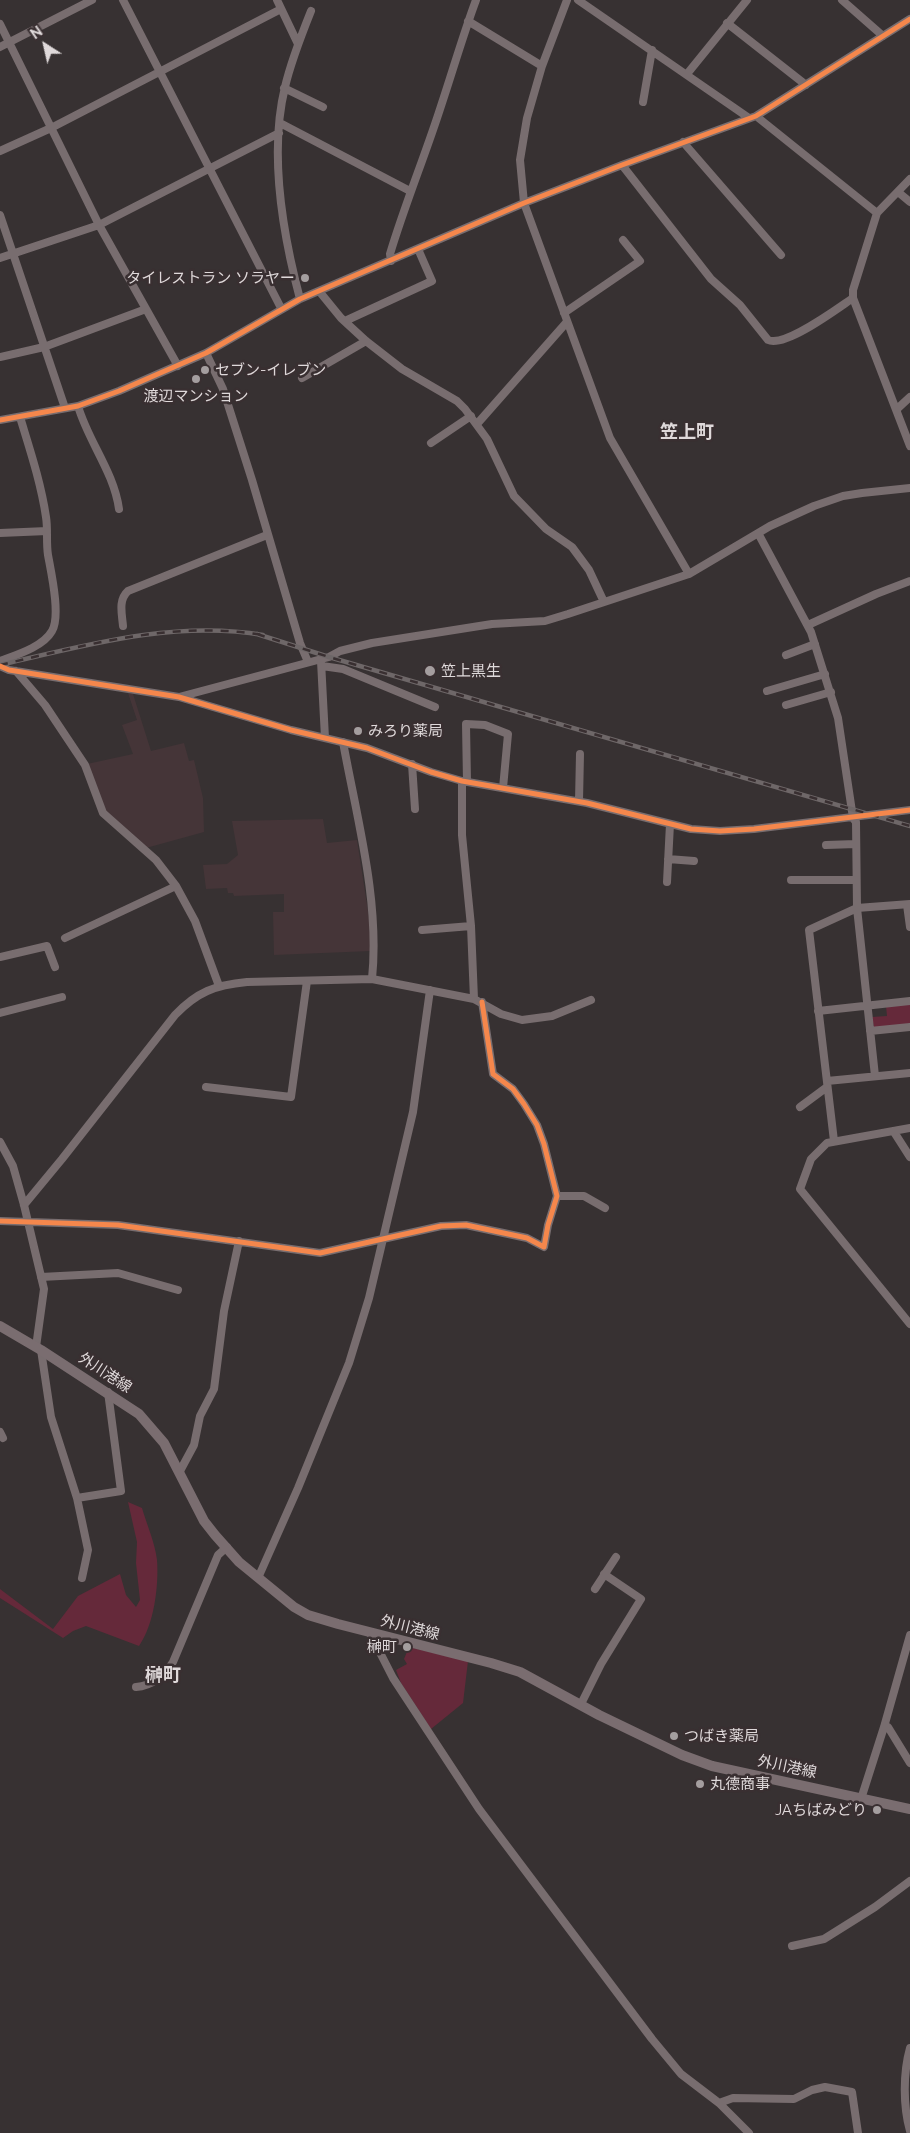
<!DOCTYPE html>
<html>
<head>
<meta charset="utf-8">
<style>
	body { margin:0 }
	#map { position:relative; width:910px; height:2133px; overflow:hidden; background:#373132; font-family:Raleway,sans-serif }
	canvas { display:block }
	.north { position:absolute; left:20px; top:20px; width:50px; height:50px; -webkit-text-stroke:4px #392f31; paint-order:stroke; rotate:325deg; font-size:14px; font-weight:700; line-height:20px; text-align:center; color:#dfd9da }
	.north::after { content:''; display:block; margin:auto; width:18px; height:22px; background:#dfd9da; clip-path:polygon(50% 0,100% 100%,50% 72%,0 100%) }
</style>
</head>
<body>
<div id="map">
<canvas width="910" height="2133"></canvas>
<div class="north">N</div>
</div>
<script>
const g = document.querySelector('canvas').getContext('2d');
g.lineJoin = 'round';
function fillPath(path, color) { g.fillStyle = color; g.fill(path, 'evenodd'); }
function stroke(path, color, width, dash) { g.strokeStyle = color; g.lineWidth = width; g.lineCap = dash ? 'butt' : 'round'; g.setLineDash(dash || []); g.stroke(path); }
function drawText(font, color, halo, rows, align = 'center') {
  g.font = font + ' Raleway,"Noto Sans JP",sans-serif'; g.lineWidth = 5; g.setLineDash([]); g.textBaseline = 'middle'; g.strokeStyle = halo; g.fillStyle = color; for (const [text, x, y, turn = 0] of rows) {
    g.save(); g.translate(x, y); g.rotate((+turn || 0) * Math.PI / 180); g.textAlign = isNaN(turn) ? turn : align; if (halo) g.strokeText(text, 0, 0); g.fillText(text, 0, 0); g.restore();
  }
}
fillPath(new Path2D(`
	M128,693l5,1 18,57 33,-8 5,18 5,-1 9,38 1,34 -58,16 -40,-35 -19,-49 46,-10 -11,-29 15,-5z
	M323,819l4,24 30,-3 13,84 1,27 -97,4 -1,-43h11v-18l-50,2 -1,-3h-5l-1,-5 -21,1 -3,-24 24,-1 11,-9 -6,-34z`), '#453538');
fillPath(new Path2D(`
	M910,1003v22l-36,3 -2,-11 15,-1 -1,-10z
	M128,1502l14,6c5,17 13,35 15,52 2,26 -3,65 -18,86l-53,-20 -13,5 -10,7 -63,-40v-9l53,40 25,-33 42,-22 6,21 10,12 4,-7 -4,-37 1,-21z
	M409,1647l59,14 -5,42 -32,26 -30,-46 -5,-13 11,-6 -3,-5z`), '#65293a');
stroke(new Path2D(`
	M123,0l158,308
	M277,0l21,44
	M567,0l-25,66 -15,52 -7,42 4,43 86,235 79,136
	M578,0l171,118
	M842,0l41,36
	M468,21l74,45
	M727,23l79,62
	M0,24l99,201 79,141
	M0,47l92,-47
	M687,74l60,-74
	M284,88l39,19
	M643,102l9,-52
	M756,116l121,97
	M280,123l130,68
	M683,142l98,113
	M0,151l51,-23 230,-119
	M622,165l89,114 29,26 28,35c17,8 70,-32 85,-42
	M910,179l-33,34 -24,77v8l57,148
	M898,192l12,10
	M0,215l65,193
	M0,258l99,-33 180,-92
	M391,261l-1,-7c15,-50 35,-98 51,-148 12,-36 22,-71 35,-106
	M319,291l22,27 25,23 36,28 55,32 8,8 22,30 27,57 32,33 26,18 17,23 15,32
	M300,299c-17,-64 -31,-147 -15,-212 6,-26 16,-51 26,-76
	M564,313l76,-52 -17,-21
	M345,321l87,-40 -14,-32
	M206,353l17,36 29,91 48,163 8,19
	M0,357l44,-10 102,-38
	M302,378l64,-37
	M78,406c10,35 36,66 41,103
	M897,409l13,-12
	M0,420l78,-14 41,-15 87,-38 94,-54 224,-96 98,-38 134,-49 154,-97
	M477,424l89,-101
	M431,443l40,-27
	M0,533l47,-2
	M758,533l53,99 27,86 15,100 3,4 1,86 18,168
	M808,625l68,-31 34,-13
	M123,626c-1,-12 -5,-26 5,-35l139,-56
	M786,655l29,-11
	M0,661c16,-6 43,-14 52,-30 9,-15 -1,-59 -4,-76 -2,-13 0,-26 -2,-38 -5,-34 -16,-67 -26,-100
	M321,661l4,77
	M0,666l9,4 170,27 112,33 76,18 64,24 31,9 125,22 104,26 29,2 34,-2 156,-19
	M322,666l21,3 92,38
	M16,671l29,34 40,60 18,48 53,47 20,26 19,35 24,65
	M767,691l58,-17
	M179,697l150,-40 11,-6 32,-8 120,-19 53,-3 23,-7 121,-40 81,-48 44,-20 29,-10 19,-3 48,-5
	M786,705l45,-13
	M343,742c14,77 37,159 29,237
	M412,764l3,45
	M462,781v54l9,91 3,73
	M467,782l-1,-58 19,1 23,9 -5,54
	M579,801l1,-47
	M826,845l30,-1
	M668,859l26,2
	M791,880h65
	M667,882l3,-58
	M907,905l3,22
	M422,930l49,-4
	M65,938l111,-52
	M0,957l47,-11 8,21
	M818,1011l92,-10
	M0,1013l62,-16
	M870,1031l40,-4
	M827,1081l83,-8
	M206,1087l85,10 16,-116
	M800,1107l27,-20
	M910,1128l-83,15 -16,16 -11,30 110,135
	M894,1132l16,25
	M834,1141l-25,-211 48,-22 53,-4
	M0,1142l13,24 11,39 20,84 -8,58
	M557,1196h27l21,12
	M24,1205l38,-46 113,-144c22,-23 40,-30 72,-33l125,-3 102,20 27,15 21,6 30,-4 39,-16
	M0,1221l118,4 202,28 121,-27 25,-1 61,13 17,9 4,-22 9,-29 -13,-52 -7,-19 -13,-21 -11,-15 -20,-15 -11,-72
	M41,1277l77,-4 60,17
	M41,1350l10,67 26,81 11,52 -6,28
	M0,1432l3,6
	M180,1471l14,-26 6,-29 14,-27 10,-78 15,-70
	M77,1498l44,-7 -13,-99
	M258,1578l40,-90 51,-125 20,-65 44,-186 17,-122
	M595,1589l21,-32
	M370,1633l23,45 86,131 173,230 29,35 38,29 30,30
	M136,1687c16,-1 29,-12 37,-25l45,-107 9,-8
	M581,1704l20,-40 40,-65 -37,-25
	M884,1727h4l22,36
	M861,1799l23,-72 26,-92
	M792,1946l32,-7 51,-32 35,-26
	M910,2048c-7,25 -7,58 0,83
	M719,2103l14,-5 61,1 18,-9 13,-3 27,5 6,41`), '#786d6f', 8);
stroke(new Path2D(`
	M0,1326l41,24 98,64 25,29 40,78 11,14 24,27 55,45 14,8 30,9 153,39 29,9 79,43 83,40 30,11 198,43`), '#7a6d70', 10);
const rail = new Path2D(`
	M257,634l72,23 581,169
	M0,665c86,-20 175,-45 263,-30`);
stroke(rail, '#6e6768', 4.5);
stroke(rail, '#392f31', 2.5, [8]);
stroke(new Path2D(`
	M0,420l78,-14 41,-15 87,-38 94,-54 224,-96 98,-38 134,-49 154,-97
	M0,666l9,4 170,27 112,33 76,18 64,24 31,9 125,22 104,26 29,2 34,-2 156,-19
	M0,1221l118,4 202,28 121,-27 25,-1 61,13 17,9 4,-22 9,-29 -13,-52 -7,-19 -13,-21 -11,-15 -20,-15 -11,-72`), '#f5874c', 5);
for (const [x, y, r, color] of [
	[305,278,5,"#a49e9f"],
	[205,370,5,"#a49e9f"],
	[196,379,5,"#a49e9f"],
	[430,671,6,"#a49e9f"],
	[358,731,5,"#a49e9f"],
	[407,1647,5,"#a49e9f"],
	[674,1736,5,"#a49e9f"],
	[700,1784,5,"#a49e9f"],
	[877,1810,5,"#a49e9f"]
]) { const dot = new Path2D(); dot.arc(x, y, r, 0, 2 * Math.PI); g.fillStyle = color; g.fill(dot); stroke(dot, '#392f31', 2); }
drawText('15px', '#dfd9da', '#392f31', [
	["タイレストラン ソラヤー",295,278,"right"],
	["セブン-イレブン",215,370],
	["渡辺マンション",196,396,"center"],
	["笠上黒生",441,671],
	["みろり薬局",368,731],
	["榊町",397,1647,"right"],
	["つばき薬局",684,1736],
	["丸德商事",710,1784],
	["JAちばみどり",867,1810,"right"]
], 'left');
drawText('15px', '#dfd9da', '#392f31', [
	["外川港線",105,1373,33],
	["外川港線",410,1628,14],
	["外川港線",787,1767,12]
]);
drawText('bold 18px', '#dfd9da', '#392f31', [
	["笠上町",687,433],
	["榊町",163,1676]
]);
</script>
</body>
</html>
